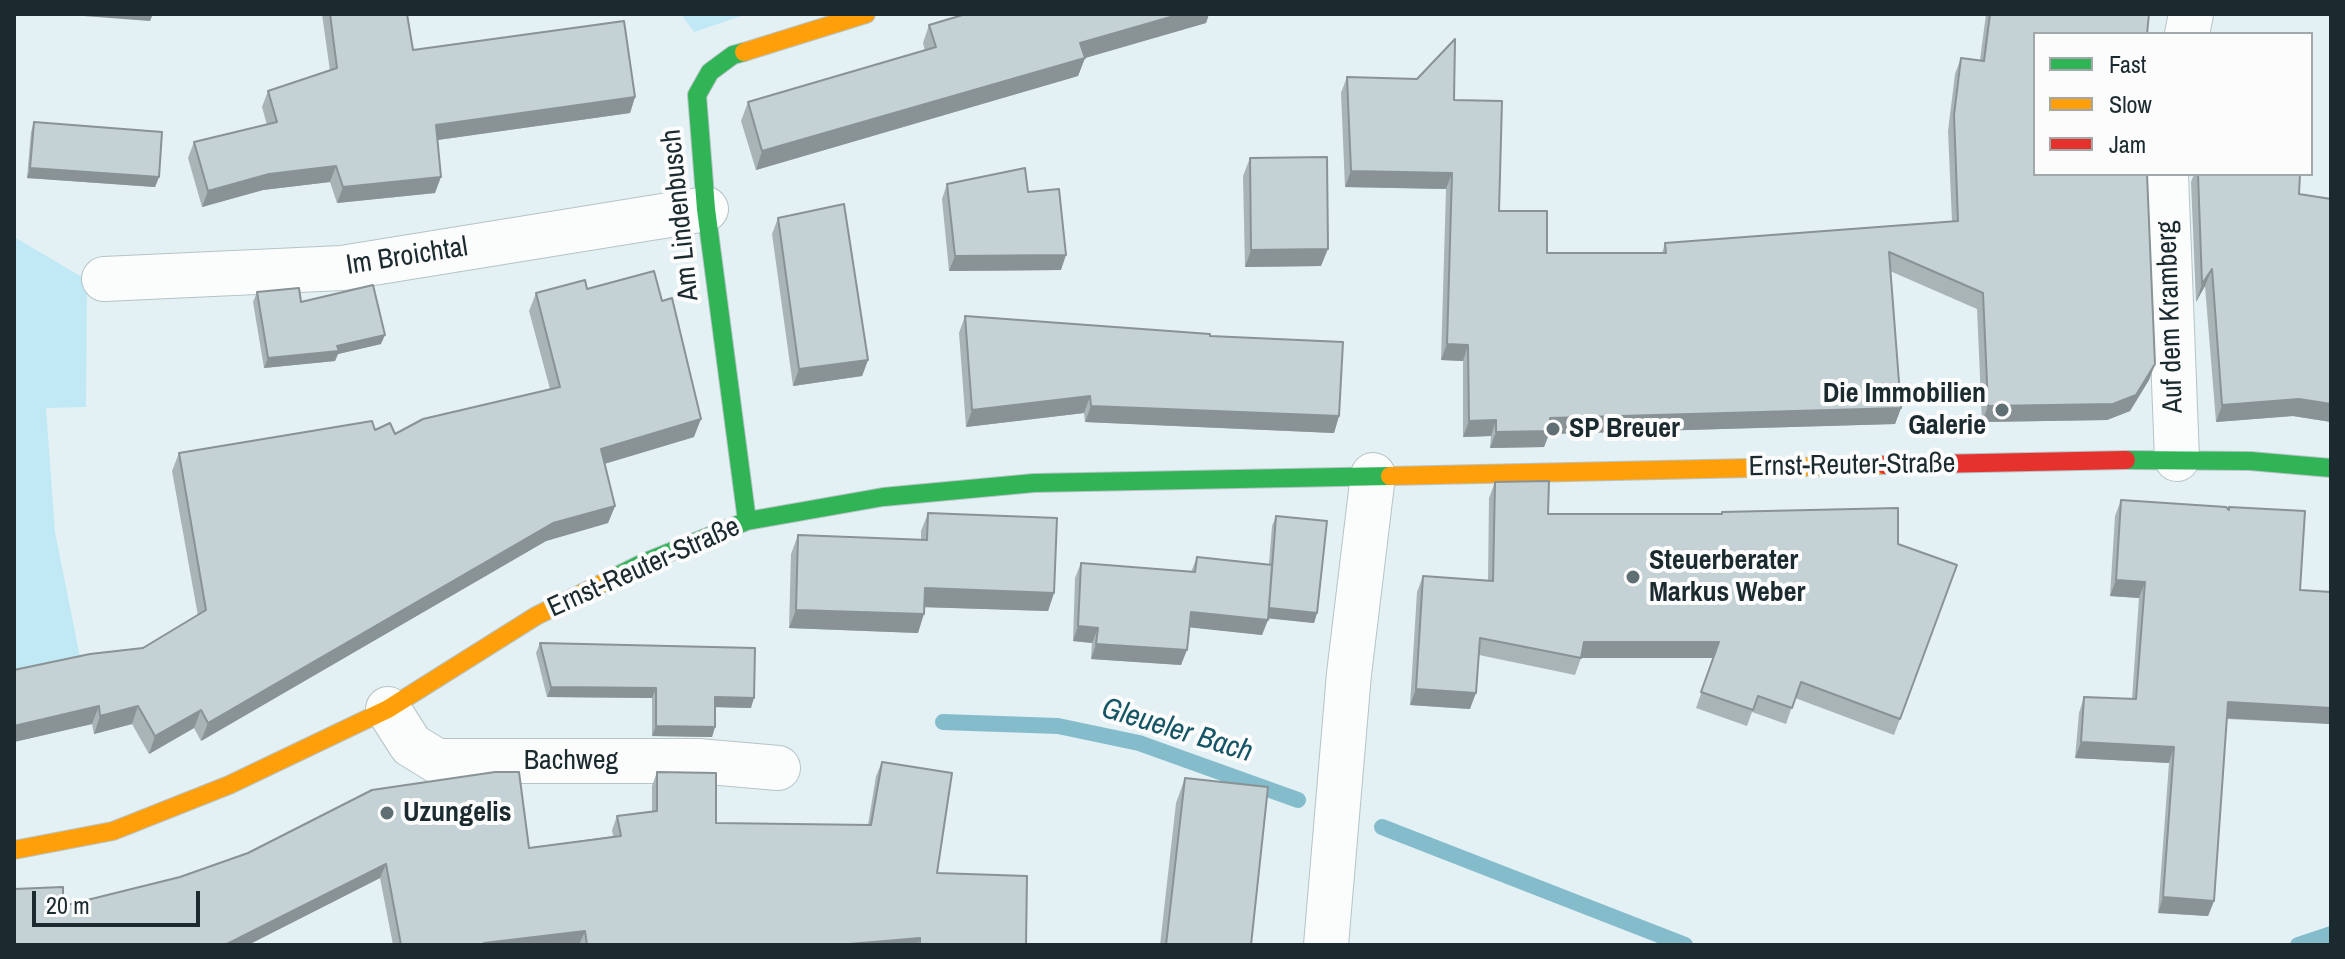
<!DOCTYPE html>
<html>
<head>
<meta charset="utf-8">
<style>
	body { margin:0 }
	#map { position:relative; width:2345px; height:959px; overflow:hidden; background:#e3f0f4; font-family:"Archivo Narrow",sans-serif }
	canvas { display:block }
	.frame { position:absolute; inset:0; border:16px solid #1a2a2f; pointer-events:none }
	.legend { position:absolute; left:2033px; top:32px; width:280px; height:144px; box-sizing:border-box; background:#fcfcfc; border:2px solid #a2a8aa; margin:0; padding:10px 14px; list-style:none; font-size:24px; color:#1a2a2f }
	.legend li { display:flex; align-items:center; gap:16px; height:40px }
	.legend b { width:40px; border:2px solid #a2a8aa }
	.scale { position:absolute; left:32px; top:891px; width:168px; height:36px; box-sizing:border-box; border:4px solid #1a2a2f; border-top:0; padding-left:10px; font-size:24px; line-height:28px; white-space:nowrap; color:#1a2a2f; -webkit-text-stroke:6px #fcfcfc; paint-order:stroke }
</style>
</head>
<body>
<div id="map">
<canvas width="2345" height="959"></canvas>
<div class="frame"></div>
<ul class="legend">
<li><b style="height:10px;background:#30b455"></b>Fast</li>
<li><b style="height:10px;background:#ff9f0a"></b>Slow</li>
<li><b style="height:10px;background:#e5322d"></b>Jam</li>
</ul>
<div class="scale">20 m</div>
</div>
<script>
const g = document.querySelector('canvas').getContext('2d');
g.lineJoin = 'round';
function fillPath(path, color) { g.fillStyle = color; g.fill(path, 'evenodd'); }
function stroke(path, color, width, dash) { g.strokeStyle = color; g.lineWidth = width; g.lineCap = dash ? 'butt' : 'round'; g.setLineDash(dash || []); g.stroke(path); }
function drawText(font, color, halo, rows, align = 'center') {
  g.font = font + ' "Archivo Narrow",sans-serif'; g.lineWidth = 8; g.setLineDash([]); g.textBaseline = 'middle'; g.strokeStyle = halo; g.fillStyle = color; for (const [text, x, y, turn = 0] of rows) {
    g.save(); g.translate(x, y); g.rotate((+turn || 0) * Math.PI / 180); g.textAlign = isNaN(turn) ? turn : align; if (halo) g.strokeText(text, 0, 0); g.fillText(text, 0, 0); g.restore();
  }
}
fillPath(new Path2D(`
	M681,14h66l-53,18z
	M14,237l73,43 -1,127 -40,1 9,124 28,140 -69,17z`), '#c0e9f5');
stroke(new Path2D(`
	M943,722l115,4 81,17 159,57
	M1382,827l303,118
	M2298,945l33,-11`), '#84bccc', 16);
const street = new Path2D(`
	M2187,34l4,-20
	M2166,174l11,285
	M104,279l238,-11 364,-59
	M388,709l23,36 26,16h261l80,7
	M1326,945l23,-271 24,-199`);
const fast = new Path2D(`
	M744,52l-11,3 -23,17 -13,23 9,114 41,312
	M2126,460l124,1 81,7
	M611,579l32,-16 104,-42 136,-24 151,-14 356,-7`);
const slow = new Path2D(`
	M744,52l122,-38
	M1390,476l495,-11
	M14,850l99,-19 116,-46 159,-76 148,-93 75,-37`);
const jam = new Path2D(`
	M1885,465l241,-5`);
stroke(street, '#b6c3c7', 46);
stroke(fast, '#b6c3c7', 20);
stroke(slow, '#b6c3c7', 20);
stroke(jam, '#b6c3c7', 20);
stroke(street, '#fbfdfd', 44);
stroke(fast, '#30b455', 18);
stroke(slow, '#ff9f0a', 18);
stroke(jam, '#e5322d', 18);
fillPath(new Path2D(`
	M322,14h85l6,36 222,47 -5,16 -192,27 -3,53 -98,10 -7,-21 -67,8 -61,17 -14,-49 6,-16 73,-17 -5,-18 6,-16 62,-20z
	M966,14h243l-3,9 -121,35 -7,18 -322,94 -15,-49 7,-19 177,-51 -2,-8 6,-18z
	M1986,14h163l-114,20 120,330 -6,16 -19,31 -23,9 -125,2 -5,-113 -87,-38 11,137 -6,16 -346,10 -5,13 -54,1 1,-12 -28,1v-76l-22,-1 5,-171 -101,-2 -4,-94 6,-16 107,23 45,111 48,42h115l3,-10 287,-22 -4,-90 7,-57 6,-16 19,2z
	M34,122l125,55 -4,10 -128,-9 4,-46z
	M1250,158l71,108 -76,1 -2,-91z
	M2194,174h106l-1,20 32,5v223l-38,-6 -77,6 -11,-136 -9,16 -5,-120z
	M947,184l81,8 33,78 -112,1 -7,-72z
	M778,218l90,142 -6,16 -69,10 -21,-152z
	M587,289l107,148 -90,27 11,42 -7,17 -62,18 -345,200 -7,-13 -45,26 -17,-30 -38,10 -2,-10 -78,18 129,-94 55,-32 -26,-145 7,-18 196,-23 20,4 155,-45 -21,-78 7,-18z
	M257,292l44,10 80,42 -43,10 -3,7 -71,7 -11,-66z
	M965,316l245,20 129,80 -5,17 -249,-11 -1,-9 -118,14 -7,-94z
	M1495,482l53,32h173l1,-2 176,32 59,21 -63,170 -99,-37 -9,26 -34,-12 -5,14 -51,-18 17,-50h-132l-6,17 -96,-20 -9,54 -60,-4 7,-113 6,-16 65,4 1,-82z
	M2121,500l107,9 1,-2 71,83 31,2v132l-104,-5 -13,182 -6,15 -50,-3 11,-150 -94,-5 4,-45 5,-16 48,2 7,-101 -29,-2 5,-80z
	M928,513l126,80 -6,18 -123,-4 -7,26 -129,-5 2,-74 7,-19 123,5v-9z
	M1276,516l41,97 -3,10 -46,-5 -6,17 -72,-8 -9,38 -90,-6 1,-16 -19,-2 2,-63 6,-15 110,9 6,-15 72,7 3,-38z
	M540,643l211,65 -36,-1v20l-3,10 -60,-1v-38l-105,-1 -11,-44z
	M882,762l55,111 89,72h-633l-13,-67 -132,67h-234l49,-39 117,-29 349,-29 84,-12 -1,-6 5,-14 35,-5v-25l5,-14 59,51 152,2 8,-49z
	M1185,778l66,167h-91l16,-142z`), '#a9b4b7');
fillPath(new Path2D(`
	M71,14h82l-3,7 -80,-6z
	M1181,14h28l-3,9 -121,35 -7,18 -322,94 6,-19 318,-108z
	M635,97l-5,16 -200,28 6,-16z
	M336,166l-6,16 -67,8 -61,17 6,-16 61,-17z
	M30,168l129,9 -4,10 -128,-9z
	M1351,171l101,2 -6,16 -101,-2z
	M441,177l-6,16 -98,10 6,-16z
	M1328,249l-7,17 -76,1 6,-17z
	M1066,255l-5,15 -112,1 6,-15z
	M2212,269l-7,17 -9,16 6,-18z
	M385,335l-4,9 -43,10 -3,7 -71,7 4,-10 69,-12z
	M1447,344l21,1 -5,16 -22,-1z
	M868,360l-6,16 -69,10 6,-17z
	M2155,364l-6,16 -19,31 -23,9 -125,2 6,-16z
	M1090,396l-6,17 -118,14 6,-17z
	M2299,399l32,5v18l-38,-6 -77,6 6,-17z
	M1091,406l248,10 -5,17 -249,-11z
	M1901,408l-6,16 -346,10 -5,13 -54,1 6,-16 54,-14z
	M701,419l-7,18 -100,30 7,-18z
	M1496,420l-5,16 -28,1 6,-16z
	M615,506l-7,17 -62,18 -345,200 7,-18 345,-200z
	M2116,580l29,2 -6,16 -29,-2z
	M925,588l129,5 -6,18 -129,-4z
	M1267,608l50,5 -3,10 -50,-5z
	M796,610l128,4 -6,19 -129,-5z
	M1191,612l77,8 -6,15 -76,-8z
	M1078,626l20,2 -6,15 -19,-2z
	M1584,642h135l-6,16h-135z
	M1096,644l91,6 -6,15 -90,-6z
	M551,687l105,1 -4,10 -105,-1z
	M1416,689l60,4 -6,16 -60,-4z
	M715,697l39,1 -3,10 -39,-1z
	M2228,702l103,6v16l-109,-6z
	M99,706l-7,18 -78,18v-16z
	M138,706l-6,18 -38,10 6,-18z
	M201,710l-7,18 -45,26 6,-18z
	M656,726l59,1 -3,10 -60,-1z
	M2081,742l93,5 -5,16 -94,-5z
	M386,864l-6,14 -132,67h-23z
	M2163,897l51,4 -6,15 -50,-3z
	M585,931l-6,14h-96l1,-2z
	M920,938l-3,7h-79z`), '#899295');
const building = new Path2D(`
	M330,14h77l6,36 211,-29 11,76 -199,28 5,52 -98,10 -7,-21 -67,8 -61,17 -14,-49 83,-20 -9,-31 69,-23z
	M966,14h215l-101,29 5,15 -323,93 -14,-49 188,-55 -7,-22z
	M1990,14h159l-2,20h-112v140h112l8,190 -19,31 -23,9 -125,2 -5,-113 -94,-41 12,156 -351,10v13l-54,1v-12l-27,1 -1,-76 -21,-1 5,-171 -101,-2 -4,-94 70,2 38,-40 -1,61 48,1 -3,110h48v42h119l-1,-10 293,-22 -4,-106 7,-57 23,3z
	M34,122l128,10 -3,45 -129,-9z
	M1327,157l1,92 -77,1 -1,-92z
	M1025,168l3,24 31,-3 7,66 -111,1 -8,-72z
	M2198,174h102l-1,20 32,5v205l-32,-5 -77,6 -10,-136 -10,15z
	M844,204l24,156 -69,9 -21,-151z
	M654,271l8,30 10,-3 29,121 -100,30 14,57 -62,17 -345,200 -7,-13 -46,26 -17,-30 -38,10 -1,-10 -85,20v-56l76,-16 53,-6 63,-38 -27,-157 193,-32 3,9 15,-7 5,11 28,-15 137,-32 -24,-94 49,-13 2,9z
	M373,285l12,50 -48,11 2,5 -71,7 -11,-66 42,-4 2,14z
	M965,316l245,18v2l133,6 -4,74 -248,-10 -1,-10 -118,14z
	M1549,481l-1,33h174v-2l176,-4v36l59,21 -57,154 -99,-37 -9,26 -34,-12 -5,14 -52,-18 18,-50h-135l-3,16 -101,-20 -4,55 -60,-4 7,-113 70,5 2,-99z
	M2121,500l105,7 3,3v-3l76,4 -5,79 31,2v116l-103,-6 -14,199 -51,-4 11,-150 -93,-5 3,-45 52,2 9,-117 -29,-2z
	M928,513l129,5 -3,75 -129,-5 -1,26 -128,-4 2,-75 129,5z
	M1276,516l51,5 -10,92 -48,-5z
	M1197,557l75,8 -4,55 -77,-8 -4,38 -91,-6 2,-16 -20,-2 3,-63 114,9z
	M540,643l215,5 -1,50 -39,-1v30l-59,-1v-38l-105,-1z
	M882,762l70,11 -15,100 90,3 -1,69h-106v-7l-82,7h-251l-2,-14 -101,12v2h-83l-15,-81 -161,81h-211v-56l49,-2v19l117,-29 68,-24 124,-63 123,-18h24l10,76 92,-12 -4,-20 40,-5v-39l59,1v50l155,2z
	M1185,778l83,9 -17,158h-85z`);
fillPath(building, '#c4d1d5');
stroke(building, '#899295', 2);
for (const [x, y, r, color] of [
	[2002,410,8,"#606f74"],
	[1553,429,8,"#606f74"],
	[1633,577,8,"#606f74"],
	[387,813,8,"#606f74"]
]) { const dot = new Path2D(); dot.arc(x, y, r, 0, 2 * Math.PI); g.fillStyle = color; g.fill(dot); stroke(dot, '#fcfcfc', 3); }
drawText('28px', '#1a2a2f', '#fcfcfc', [
	["Am Lindenbusch",681,215,-96],
	["Im Broichtal",407,257,-9],
	["Auf dem Kramberg",2171,317,-92],
	["Ernst-Reuter-Straße",1852,466,-1],
	["Ernst-Reuter-Straße",644,568,-24],
	["Bachweg",571,761]
]);
drawText('bold 28px', '#1a2a2f', '#fcfcfc', [
	["Die Immobilien",1986,394,"right"],
	["Galerie",1986,426,"right"],
	["SP Breuer",1569,429],
	["Steuerberater",1649,561],
	["Markus Weber",1649,593],
	["Uzungelis",403,813]
], 'left');
drawText('italic 30px', '#165565', '#fcfcfc', [
	["Gleueler Bach",1177,731,17]
]);
</script>
</body>
</html>
